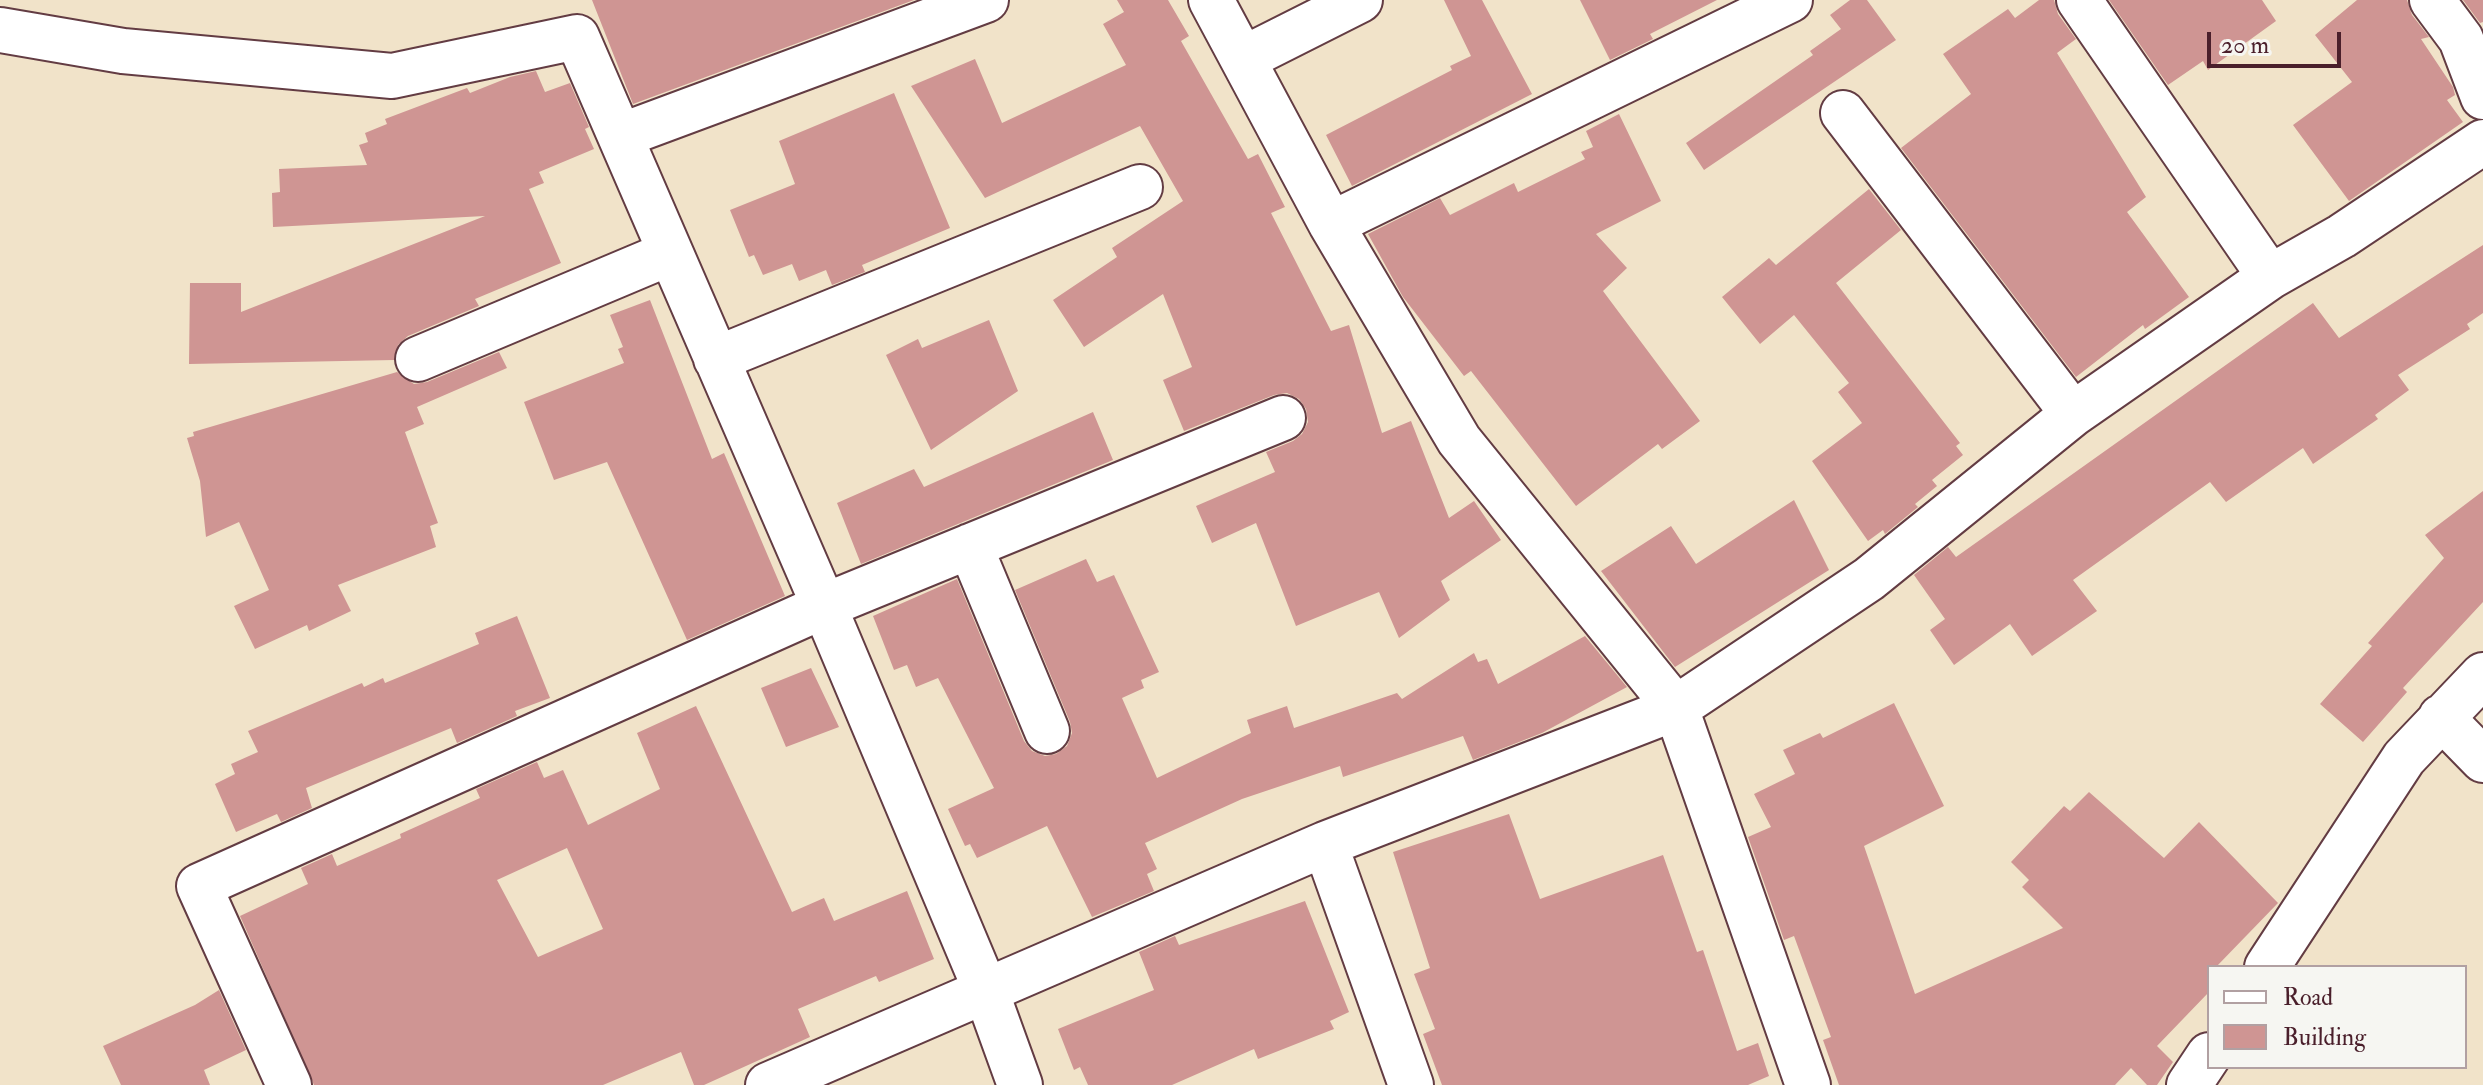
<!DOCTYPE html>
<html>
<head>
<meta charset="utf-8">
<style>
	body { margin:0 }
	#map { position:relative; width:2483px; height:1085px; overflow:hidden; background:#f1e3c9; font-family:"IM FELL Double Pica",serif }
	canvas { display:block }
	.legend { position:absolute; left:2207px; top:965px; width:260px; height:104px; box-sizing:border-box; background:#f6f6f2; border:2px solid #b1a0a2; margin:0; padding:10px 14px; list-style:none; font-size:24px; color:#4a1f2b }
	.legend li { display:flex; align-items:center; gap:16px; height:40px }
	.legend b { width:40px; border:2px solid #b1a0a2 }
	.scale { position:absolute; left:2207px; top:32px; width:134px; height:36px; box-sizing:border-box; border:4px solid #4a1f2b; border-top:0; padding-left:10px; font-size:24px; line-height:28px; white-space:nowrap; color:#4a1f2b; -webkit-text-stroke:6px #f6f6f2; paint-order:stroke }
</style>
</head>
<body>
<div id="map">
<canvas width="2483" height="1085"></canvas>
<ul class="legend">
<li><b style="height:10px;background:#fff"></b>Road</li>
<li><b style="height:22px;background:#cf9593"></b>Building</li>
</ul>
<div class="scale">20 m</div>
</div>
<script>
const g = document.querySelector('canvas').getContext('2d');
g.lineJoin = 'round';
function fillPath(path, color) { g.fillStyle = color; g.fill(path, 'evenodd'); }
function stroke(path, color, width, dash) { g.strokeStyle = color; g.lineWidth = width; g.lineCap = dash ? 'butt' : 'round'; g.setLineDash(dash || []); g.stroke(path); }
fillPath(new Path2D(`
	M592,0h322l-281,104z
	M1117,0h51l21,36 -8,5 67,118 10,-5 27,53 -14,6 60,118 18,-6 33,108 29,-12 38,97 25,-17 27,39 -60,41 9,19 -51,38 -20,-46 -83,34 -40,-103 -44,20 -16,-37 79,-34 -9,-20 27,-11 9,-7 6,-12 -2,-13 -7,-10 -12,-6 -13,2 -90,36 -21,-51 29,-13 -29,-73 -79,53 -31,-47 64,-43 -5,-9 71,-47 -43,-75 -155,72 -74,-112 64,-27 27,64 124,-58 -23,-41 21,-12z
	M1444,0h38l50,94 -180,92 -26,-51 126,-65 -2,-4 21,-10z
	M1580,0h137l-67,34 3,5 -43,21z
	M1850,0h17l29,40 -192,130 -18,-27 127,-88 -3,-4 31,-22 -11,-14z
	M2039,0h15l4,14 18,25 -19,14 89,144 -19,15 62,85 -44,32 -2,-4 -67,52 -175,-229 70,-54 -28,-40 65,-45 7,9z
	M2109,0h153l14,21 -68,49 -5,-9 -35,24z
	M2357,0h50l5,15 17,22 -8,2 32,48 2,8 -8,5 16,22 -114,79 -56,-76 59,-43 -37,-47z
	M2463,0h20v22l-3,1z
	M536,71l9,21 25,-9 19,44 -4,2 9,20 -55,23 5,11 -15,6 32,74 -86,36 4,7 -71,30 -10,9 -4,15 -205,4 1,-81h51v29l244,-96 -212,11 -1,-34 8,-1 -1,-23 88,-4 -8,-20 9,-3 -3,-9 22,-9 -2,-5 82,-31 3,5 40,-16z
	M894,93l56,135 -88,37 3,7 -33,13 -6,-15 -27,11 -7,-17 -29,11 -9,-20 -5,2 -19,-47 65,-26 -16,-43z
	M1619,114l42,87 -65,33 31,34 -24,23 97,130 -38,28 -4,-5 -82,62 -105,-135 -7,5 -61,-79 -35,-63 72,-36 10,17 64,-32 4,9 67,-33 -4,-7 12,-5 -7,-16z
	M1869,189l32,41 -65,53 124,160 -4,3 7,9 -31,25 5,6 -22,18 3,3 -33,27 -2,-4 -15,11 -56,-80 50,-38 -24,-31 11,-9 -55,-68 -34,29 -38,-47 47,-39 7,7z
	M2483,245v68l-16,11 3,5 -72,46 11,15 -34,25 3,4 -65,45 -10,-16 -77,54 -16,-20 -137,98 24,31 -65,45 -22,-32 -56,41 -24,-35 15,-11 -31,-44 34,-28 8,10 357,-254 26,35z
	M650,300l62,159 12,-6 61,143 -98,44 -80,-178 -53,18 -30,-78 100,-39 -6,-14 5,-2 -13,-32z
	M989,320l29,71 -87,59 -45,-95 32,-16 4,9z
	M499,352l8,16 -90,39 7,17 -19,8 33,91 -8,3 6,21 -98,38 13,26 -42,20 -2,-6 -52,24 -21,-43 35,-16 -30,-68 -33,15 -6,-56 -13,-43 7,-2 -1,-4 204,-60 17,12 13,-2z
	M1093,412l20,48 -252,104 -24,-61 77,-34 10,18z
	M2483,491v111l-80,86 4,4 -44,50 -43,-38 52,-58 -4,-3 76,-85 -19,-23z
	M1794,500l35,70 -154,97 -74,-96 70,-45 25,38z
	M1086,559l11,23 17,-7 45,97 -18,8 3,8 -22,10 35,80 94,-45 -4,-13 40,-14 7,22 103,-35 5,6 72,-46 4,9 9,-3 11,25 87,-48 42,51 -85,46 -69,27 -10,-24 -120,41 -3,-11 -98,33 -97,44 12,26 -10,5 7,17 -62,26 -45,-91 -70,32 -7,-14 -5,2 -17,-37 46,-21 -56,-110 -22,9 -9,-22 -13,5 -21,-54 84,-37 67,162 8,10 13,5 11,-2 11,-8 5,-13 -2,-11 -55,-132z
	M517,616l33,82 -35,13 2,5 -60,27 -6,-15 -145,60 6,20 -31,14 -4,-8 -41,18 -21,-48 20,-10 -4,-10 27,-12 -10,-21 114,-48 2,4 19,-9 2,5 94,-39 -4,-11z
	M811,668l28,59 -53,20 -25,-59z
	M1894,703l50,103 -80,40 51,148 148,-66 -41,-41 7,-7 -18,-18 53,-56 6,5 19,-19 75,66 35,-36 79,81 -62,64h-7v25l-52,54 16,16 -16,23h-10l-16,-17 -16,17h-276l-16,-45 8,-3 -37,-101 -10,4 -36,-103 23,-10 -17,-33 41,-20 -12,-24 37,-17 3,5z
	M696,706l96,206 32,-14 10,23 73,-30 27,68 -55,23 -3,-6 -78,33 12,28 -106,48h-10l-13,-33 -78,33h-289l-74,-169 68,-32 -7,-16 31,-14 5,12 64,-28 -1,-4 80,-36 -4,-9 61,-27 7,16 19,-8 25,55 72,-36 -23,-56zM567,848l36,81 -65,28 -41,-77z
	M1509,814l31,85 123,-44 34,97 6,-2 34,101 21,-8 11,33 -21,9h-306l-19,-51 12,-5 -21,-55 16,-6 -37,-116z
	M1305,901l44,111 -19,9 4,8 -76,30 -4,-10 -82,36h-84l-8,-18 -6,3 -16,-41 96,-39 -15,-38 36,-16 4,9z
	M219,990l27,60 -42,20 6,15h-89l-18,-39 92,-41z`), '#cf9593');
const minor = new Path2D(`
	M1211,0l120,224 128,216 217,268 132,377
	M2079,0l191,277
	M2432,0l29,39 22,58
	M0,30l123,21 269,25 185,-39 247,569 162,385 34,94
	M1243,59l117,-59
	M1843,113l230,301
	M620,136l366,-136
	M1331,224l459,-224
	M418,359l252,-106
	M716,359l424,-172
	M970,546l77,185
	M2441,717l42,43
	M1325,844l86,241
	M2267,967l137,-209 79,-83
	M289,1085l-90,-199 625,-280 459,-188
	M768,1085l557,-241 351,-136 193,-129 204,-165 197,-137 72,-41 141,-94
	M2189,1085l20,-30`);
stroke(minor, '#633c43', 48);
stroke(minor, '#fff', 44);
</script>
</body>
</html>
